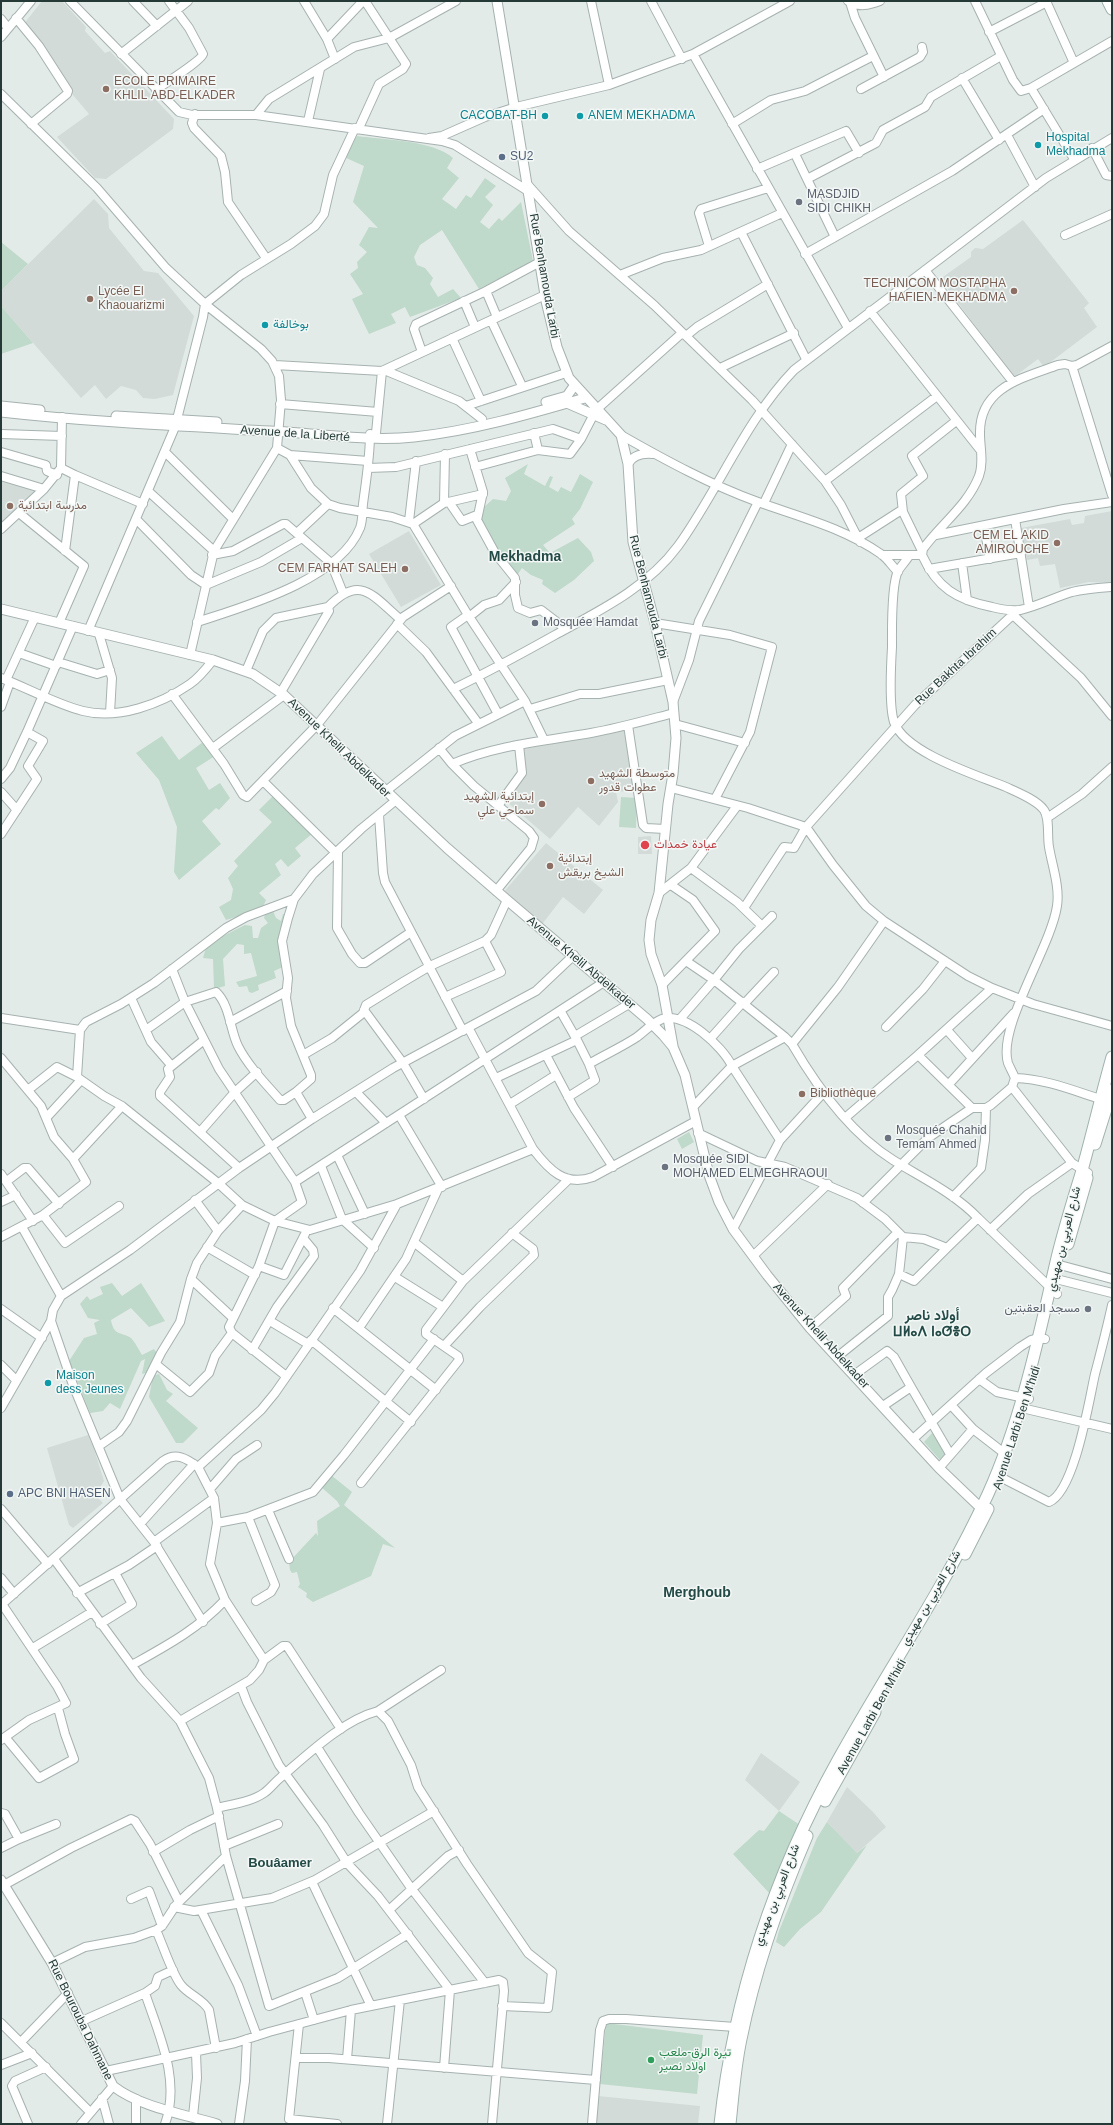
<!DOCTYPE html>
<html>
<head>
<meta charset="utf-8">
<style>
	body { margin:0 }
	#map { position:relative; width:1113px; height:2125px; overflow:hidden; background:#e3ebe9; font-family:Arial,sans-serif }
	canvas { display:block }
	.frame { position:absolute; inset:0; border:2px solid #253a37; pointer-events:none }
</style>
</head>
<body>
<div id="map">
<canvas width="1113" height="2125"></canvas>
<div class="frame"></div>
</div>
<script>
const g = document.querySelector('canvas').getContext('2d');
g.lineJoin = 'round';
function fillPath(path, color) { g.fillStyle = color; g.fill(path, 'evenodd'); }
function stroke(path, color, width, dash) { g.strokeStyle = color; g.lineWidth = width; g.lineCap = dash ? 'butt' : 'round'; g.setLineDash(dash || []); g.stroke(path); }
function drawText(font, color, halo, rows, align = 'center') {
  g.font = font + ' Arial,Vazirmatn,"Noto Sans Tifinagh",sans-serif'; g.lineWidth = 3; g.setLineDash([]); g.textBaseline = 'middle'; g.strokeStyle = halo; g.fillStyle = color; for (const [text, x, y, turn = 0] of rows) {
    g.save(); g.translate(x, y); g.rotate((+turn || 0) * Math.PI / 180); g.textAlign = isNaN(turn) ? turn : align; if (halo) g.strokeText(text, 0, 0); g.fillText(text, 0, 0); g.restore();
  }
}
fillPath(new Path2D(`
	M42,1h20l24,26 -1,4 20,22 5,-2 64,68 -1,10 -67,50 -11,-1 -38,-41 32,-23 -27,-32 -39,-57z
	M94,199l14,15 1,14 35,43 14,2 36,43 -21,79 -18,4 -12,-1 -7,-8 -15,-4 -15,13 -11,-14 -14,13 -80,-92v-15z
	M1023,220l66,83 -5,5 13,19 -53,40 -6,-8 -24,18 -74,-98 31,-22v-5l4,-4 8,1z
	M1,480l37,9 -37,35z
	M1112,511v72l-23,-1 -29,6 -5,-24 -15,2 -2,-8 -11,2 -6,-32 49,-9 2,6 12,-2 1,-7z
	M409,531l32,54 -40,22 -32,-53z
	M626,729l10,61 -20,2 2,10 -19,24 -21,-19 -28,32 -44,-38 20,-26 -3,-26z
	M651,836l1,18h-14v-17z
	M546,843l57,47 -19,24 -21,-17 -23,30 -38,-33z
	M88,1435l6,14 10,32 -5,8v10l4,4 -30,25 -4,-3 -22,-77z
	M761,1753l39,29 -21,29 -34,-31z
	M847,1787l26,25 13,15 -29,26 -30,-31z
	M598,2096l102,10 -2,18h-102z`), '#d2dbd8');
fillPath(new Path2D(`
	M357,136c27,4 76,4 96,22l-6,10 12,10 -17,21 14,10 10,-14 5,3 14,-20 11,8 -11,11 8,8 -13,17 9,7 10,-11 3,3 19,-19 12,59 -54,28 -37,-59 -22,15 -6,12 3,8 8,3 8,10 -3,6 8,13 15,-8 8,9 -51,19 -5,-10 -14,7 5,9 -27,11 -17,-35 11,-5 -13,-20 8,-6 -1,-6 10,-10 -8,-7 10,-18 9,1 -25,-26 11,-36 -20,-9z
	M1,242l27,22 -27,27z
	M1,306l32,37 -32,11z
	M528,464l-4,10 21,12 5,-10 3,1 -4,10 9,5 3,-5 10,5 9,-18 13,8 -13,27 -8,10 3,5 -32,21 7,8 28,-15 13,14 3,9 -20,19 -19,13 -13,-9 1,-4 -12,-5 -9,-7 -6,9 -20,-24 -17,-36 4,-9 10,-9 13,2 5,-10 -6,-13z
	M162,736l17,24 24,-18 12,14 -19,12 13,22 11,-7 10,15 -11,12 -3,-2 -14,13 19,23 -42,36 -5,-8 3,-45 -18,-47 -23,-27z
	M275,794l38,39 -18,15 6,8 -13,11 -7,-8 -6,5 6,11 -22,18 7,7 -4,9 -36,11 -7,-13 12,-7 2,-11 -5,-11 10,-12 -4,-5 38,-39 -13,-12z
	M621,797l16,1 -1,30 -17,-1z
	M266,911h7l3,7 5,3 2,-7h3l-1,52 -11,5 2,7 -18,7 1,5 -7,3 -3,-1 -2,-6 -8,1 -3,-5 21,-6 -6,-23 -7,1v-9l-7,-1 -14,15 2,27 -11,3 -1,-30 -10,-1 4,-14 38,-19 7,1 1,12h5l3,-10 7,-5 -4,-5z
	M689,1132l5,10 -12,7 -5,-10z
	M112,1283l10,13 19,-13 24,38 -16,6 -18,-19 -20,12c3,17 10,11 20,18 4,4 8,12 11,17l12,-6 4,6 -9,17 -7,2 3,-15 -4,2 -21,48 -10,-6 -7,8 -13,2 -21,-52 15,-23 13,-4 -3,-11 6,-3 -12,-2 -8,-14 7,-8 3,4 13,-6 -3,-7z
	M159,1374l8,16 6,4 -7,7 32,27 -15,15h-7l-27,-46 4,-21z
	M933,1432l15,22 -7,7 -17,-19z
	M331,1475l21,17 -8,13 51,43 -12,-4 -12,32 -58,26 -7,-5 1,-4 -9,-6 2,-3 -3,-12 -5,1 -2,-3 -1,-8 27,-29 2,3 -1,-15 23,-15 -3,-5 -17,-15z
	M779,1811l24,16 -32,68 -38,-41 26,-24 5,1z
	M827,1822l30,31 10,-8 -46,67 -21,17 -16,18 -8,-5 3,-11 38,-93z
	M606,2023l97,12 -6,59 -97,-10z`), '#bfd9ca');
const minor = new Path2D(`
	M70,1l109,111 13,3h64l186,26 13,4 73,46
	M133,1l24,25
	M304,1l23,38 8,20
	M591,1l18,84
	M651,1l31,58
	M848,1c11,7 21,4 32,0
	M975,1l38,79 8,11 10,-3 81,-47
	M1046,1l28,62
	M850,2l5,16 29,59
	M16,18l23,28 29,45 -1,3 -36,30
	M1,19l7,9
	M989,32l58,-30
	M1,37l30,-36
	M327,39l36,-38
	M121,54l67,-53
	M693,54l97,-53
	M962,78l37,62
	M1031,88l43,71
	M861,89l59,-32 3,-5 -1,-5
	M156,90c9,-7 45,-29 47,-36l-14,-26 -20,-27
	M1,94l96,94 69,80 39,36 56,45 11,12 7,15 2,24 -4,48 -63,103 -24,104
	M195,114l-3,9 2,5 27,28 4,16 3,30 38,56
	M256,115l13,-16 85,-52 35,-9 67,-37
	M308,121l12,-52
	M732,124l39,-24 34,-9 68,-35
	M359,128l20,-44 24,-15 3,-5 -41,-63
	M1007,135l28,52
	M429,138l13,-2 43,-19 31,-10 93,-22 84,-31 155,274
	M1092,148l14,27 6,1
	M795,154l40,83
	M757,169l89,-38 13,22
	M807,179l69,-36 7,-13 42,-23 6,-10 70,-41
	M528,185l41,46 85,74 98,95 73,81 16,24 19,37
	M741,232l65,127
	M1065,235l47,-21
	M709,246l-10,-33 2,-4 67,-21
	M805,254l147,-83 92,-62
	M925,270l88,112
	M620,275l43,-17 38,-8 81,-37
	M486,291l11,26
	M464,301l11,26
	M870,311l111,140
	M491,320l31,66
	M686,336l11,-9 71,-43
	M452,338l29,63
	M1112,346l-35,19 -5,1 -7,-2 -7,1c-35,13 -79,22 -78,69 0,13 4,29 -1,42 -11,29 -38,48 -56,73l-1,6c15,33 35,45 70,52 8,2 20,4 28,3 18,-4 35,-13 52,-18 13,-3 27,-4 40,-5
	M422,352l-8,-23 2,-5 70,-33 54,-29
	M275,365l107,6 163,-76
	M1072,366l40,129
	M720,368l74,-35
	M384,370l75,31 23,18
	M280,404l98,8
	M466,406l100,-33
	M376,433l6,-62
	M534,433l4,17
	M1,434l61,2
	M621,435c44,25 90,50 137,67 42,15 86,26 123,52 6,4 11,12 17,18
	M277,448l13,7 21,33 17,16 12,4 52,9 21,7 55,91 57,86 19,39
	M470,449l13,43 -6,28 18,33 20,25v17l3,13 12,5 11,-3 25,19
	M1,452l45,13 1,6 10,4
	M165,452l68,67
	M290,455l78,6
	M628,464c5,-9 15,-11 25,-10
	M475,467l63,-17 32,4 11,-15 15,-29 86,-77
	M61,468l14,7 -10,76
	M368,468l28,-1 157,-38 28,10
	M75,475l68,29
	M1,476l43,13
	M825,481l112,-85
	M148,491l66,60
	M449,502l13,19 15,-6
	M444,503l1,-49
	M764,503l28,-59
	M903,512l-2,-18 22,-18 -11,-20 44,-35
	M19,513l65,53 -25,57
	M136,519l55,56 15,10 55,-23 41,-24
	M1015,519l14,88
	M409,521l7,-60
	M413,524l31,-21 39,-9
	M984,527l6,32
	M1,529l43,-40 17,-21 1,-51
	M297,533l31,-29
	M936,535l128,-26 48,-7
	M858,538l42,-27 3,1 19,39
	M212,555l21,-4 50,-27h3l45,39 12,30
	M882,555h40
	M962,563l5,37
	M929,569l92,-16
	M328,607c32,-33 44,-12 72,12
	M468,615l-17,12 47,87
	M1013,615l68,63 31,38
	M469,617l15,-12 15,-5 17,-18
	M197,622c49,-16 142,-42 163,-94 3,-8 2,-16 3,-24 3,-23 7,-47 7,-70
	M655,623l75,12 42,12 -22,85 -35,67
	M397,624l29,28 52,71
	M88,631l87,-204 28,-110 2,-13 36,-29 50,-31 24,-18 9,-12 9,-39 22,-47
	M99,634l13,44 -2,35
	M19,653l37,13
	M58,662l39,12 13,-4
	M246,671l17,-40 13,-13 52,-11 1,4 -48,81
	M1,678c27,10 54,26 82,33 35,9 78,-7 107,-27 9,-6 16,-15 23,-24
	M6,680l29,-63
	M453,689c35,-17 68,-35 102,-54 44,-24 92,-47 123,-89 41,-57 67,-125 116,-176l252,-192 66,-40
	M172,694l52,70 19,31 4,2 70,-72 86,-108 48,-31
	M673,702l16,-42 10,-39 59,-119
	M1,707l9,-25
	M530,709l50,-15h19l69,-14
	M675,724l70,19
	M628,725l15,100 3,3 19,1
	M213,748l71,-53
	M439,748l13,16c44,-19 92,-23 139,-31 28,-5 56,-13 83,-20
	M452,764l22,22 55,45 5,7 -3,10 -35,43
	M1,779l9,-11 17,-36 46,-106
	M263,781l73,72
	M671,788l77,20 58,19 109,-122 103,-95
	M386,791l69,-55 70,-35
	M1,792l16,18
	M498,806l24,-33 -3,-28
	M379,815l4,58 2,9 78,149
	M1047,818l35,-24 30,-27
	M1,834l36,-55 -9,-13 15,-25 -16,-9
	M338,852l-1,76 15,26 8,9h5l46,-31
	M691,868l46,34 25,24
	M659,893l32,-25 46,-62
	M294,899l-48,18 -20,11 -72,55 -33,21 -35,18 -6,8 -3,47 27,19 18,10 96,77 24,22 33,16 35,9 87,-26
	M744,908l40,-61 10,1 12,-21 27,38 33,41 18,15 84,55 24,12
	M686,961l28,19 25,-31 33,-33
	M172,969l13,33 34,67 76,113 309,-200
	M662,985l53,-54 -22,-31 -22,-15
	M445,997l56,-25 -16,-31
	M131,998l20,44 20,23
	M744,1004l30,-32
	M364,1010l39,53 21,36
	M561,1012l16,28
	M1,1018l79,12
	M680,1019l34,-39 71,57
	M230,1022l57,-31
	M886,1027l37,-38 22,-28
	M469,1029l64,120c16,21 32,38 60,28l103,-56
	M146,1030l39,-28 31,-10c14,13 14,38 22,54 10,20 28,38 42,54h4l12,-8
	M947,1030l25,28
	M575,1036l54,-32
	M710,1039l33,-37
	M204,1040l-36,29 2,8 -10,15v4l79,72
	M792,1044l46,-57 46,-66
	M303,1055l29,-17 31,-25 3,-8 37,-23 27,-16 55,-25 6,-6 16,-35
	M546,1055l28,53 39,59
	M918,1055l74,-67 41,16 79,22
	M1,1058l40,48 13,31 19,22 13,23 -43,33 -42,22
	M496,1078l81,-38 12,24c15,-9 33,-17 48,-27 8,-6 15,-14 25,-18 24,-7 60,27 70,47l-38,40
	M1015,1078c30,1 57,12 85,21
	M949,1084l65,-71
	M1012,1087l60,76 16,10
	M28,1090l29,-23 20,10
	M357,1093l29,30
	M568,1097l27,-17 -6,-16
	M510,1104l46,-29
	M399,1115l43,72
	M47,1117l34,-37
	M845,1118l73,-63 54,53
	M312,1119l81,-51 143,-77 38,-36
	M200,1132l35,-40 22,-20
	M698,1133l59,28 28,6 72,31 28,21 18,18 21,2 23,9 31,-30 79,76
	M780,1140l-48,-74 53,-29 7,7c25,43 58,89 101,116 29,18 61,33 85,58
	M337,1155l28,59
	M73,1159l49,-53
	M321,1166l21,53 32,29
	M1,1174l32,47
	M7,1181l17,-13h4l31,36
	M953,1197l28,-29 4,-28 1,-32
	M195,1200l23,31
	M1,1202l15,-7
	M863,1203l65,-65 44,-30h14l5,-3 21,-18 3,-9c-2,-5 -5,-10 -7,-15 -11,-36 43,-116 49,-157 3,-19 -5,-41 -8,-59 -2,-11 1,-28 -5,-37 -7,-10 -27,-18 -38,-23 -29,-12 -101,-34 -112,-65 -5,-16 -3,-58 -2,-75 0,-17 -1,-62 6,-76 3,-5 8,-10 11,-15
	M43,1215l22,28 54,-37
	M22,1227l39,69
	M733,1229l47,-89 44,-48
	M990,1230l38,-36 44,-31
	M415,1243l48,38
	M207,1247l48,28
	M753,1256l75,-72
	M1056,1264l56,15
	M259,1266l25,9 21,-41
	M899,1274l15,7 33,-33
	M395,1277l48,30
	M191,1279l42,39
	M1060,1280l52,13
	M333,1308l103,82
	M1,1309l41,29
	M270,1321l38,23
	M359,1328l47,-69 32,-70
	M810,1328l36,-32 -3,-8 55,-56
	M311,1340l100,82
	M444,1346l36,-39 54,-52 -1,-6 -21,-16
	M252,1350l25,-43 37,-51 -1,-6 -10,-12
	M837,1357l51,-41v-19l4,-7 7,-16 4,-37
	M1,1365l15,15
	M157,1365l33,27 19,-19 6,-17 17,-23
	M854,1375l33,-24 7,6 17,30
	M286,1376l-54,-43 -3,-6 30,-61 16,-45 27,-19 -7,-20
	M979,1379l18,13 32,7
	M951,1405l22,24 31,24
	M883,1406l28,-19 39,67
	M1,1408l50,-87
	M1026,1409l86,20
	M913,1439l73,-66 34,-26 11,-7 7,-2 7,1
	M99,1446l20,-14 8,-11 34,-68 19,-31 11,-43 6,-16 21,-32 24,-26
	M939,1468l34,-39
	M1002,1478l47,24c26,-11 40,-102 46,-128 6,-23 12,-46 17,-69
	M361,1483l98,-123 -1,-4 -32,-22v-4l37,-49 106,-102
	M210,1489l26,-30 21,-14
	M1,1509l47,55
	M268,1510l21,49
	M248,1517l27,68 -4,7 -15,9
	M217,1523l31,-6 65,-25 31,-37 90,-116
	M140,1524l54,-60
	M154,1542l60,-44
	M1,1578l13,16
	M77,1593l52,-28 28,-19
	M225,1600l39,60
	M1,1605l162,-144c13,-9 23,-3 35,6l63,-57 14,-17 85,-122 37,-67 136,-55
	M203,1622l-49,-80 -34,-43 -47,-114 -22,-64 2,-11 8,-14 69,-46 109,-82 73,-49 -16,-27 15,-13v-4l-20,-49 -5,-28 2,-20 -6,-37 6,-23 6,-19 19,-25 48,-45 34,-28
	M100,1624l32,-20 -17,-31
	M33,1648l59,-36
	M132,1665c34,-19 66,-36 93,-65l-15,-36 7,-41 -3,-25 -16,-31
	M241,1686l6,16 32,63 44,60 24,38 31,33 72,94 -6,78
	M378,1711l63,-41
	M180,1721l70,-41 9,-10 5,-10 19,-14h4l54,83
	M5,1737l34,41 35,-19 -9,-25 -7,-26
	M1,1740l28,-20 37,-17 -9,-17 -55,-82
	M317,1747l42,66 52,75 74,95
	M217,1808c16,-4 34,-6 47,-15 6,-4 10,-10 16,-15 27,-23 63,-58 98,-67l10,10 23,44 7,22 49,77 61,89 24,19 -4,36 -46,-2
	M1,1813l4,1 14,25
	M224,1846l54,-22
	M1,1848l18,-9 37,-15
	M153,1852l37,-22 29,-14
	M226,1856l43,150 69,-28 70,-44
	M312,1882l59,124
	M4,1885l67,-37 60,-29 4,2 15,23 29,58
	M131,1899l18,-8 13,35
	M174,1907l20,4 78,-13 43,-18 119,-69
	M201,1910l37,75 19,51
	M389,1910l59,-54 11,-6
	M156,1930c7,15 16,44 25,55 8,10 22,14 28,25l7,38
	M52,1963l33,-16 49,-9 22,-8 6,-4 14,-21 50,-49 -9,-48 -8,-30 -29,-57 -39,-43 -87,-119
	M305,1992l9,28
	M145,1993l10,-7 3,-9 15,-7
	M82,2021l63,-28c14,42 36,87 20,131
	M1,2023l89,89
	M299,2024l-10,95 48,5
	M21,2042l47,-49
	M296,2058h33l267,22
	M347,2059l4,-49
	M1,2065l31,-12
	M106,2071l129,-28 34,-11 82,-22 148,-30 4,2 1,9 -12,133
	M102,2098l7,26
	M136,2099v25
	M193,2116l4,-38 -1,-25
	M28,2124l-16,-38 3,-5 31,-14
	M81,2124l32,-38
	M239,2124l6,-43 2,-42
	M387,2124l13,-124
	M592,2124l8,-94 3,-9 6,-2h17l109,8`);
const tertiary = new Path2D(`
	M497,1l49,300 11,46 12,31 52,57 7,29 5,78 22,81 18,79 3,36 -3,36 -5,30 -9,89 -8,27 -2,20 2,14 11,31 11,61
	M546,402l21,-6 7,-10
	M567,403l39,17
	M1,406l39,4
	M1,412c89,10 179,14 269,19 48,2 96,11 144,6 58,-6 116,-23 171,-39
	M116,416l101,6
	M1,609l212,51 40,14 31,21 163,153 60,52 140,119 16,16 10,12 12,28 24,100 10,27 14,27 34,46 43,53 129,140 47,45
	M1,1880l51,83 61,123c27,21 70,28 104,38`);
const secondary = new Path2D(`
	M1108,1l4,8
	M1095,1144l17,-54
	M1068,1244l19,-66
	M965,1554l23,-45
	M825,1801l50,-89
	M720,2124c14,-128 55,-251 118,-364 49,-89 108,-174 150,-266 33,-73 50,-154 68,-232 7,-30 16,-59 25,-88 11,-39 20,-78 31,-117
	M730,2124c3,-28 5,-57 11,-85 14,-69 38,-138 66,-203`);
stroke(minor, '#a6b2b0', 10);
stroke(tertiary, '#a6b2b0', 11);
stroke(secondary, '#a0b2ae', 13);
stroke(minor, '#fff', 8);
stroke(tertiary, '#fff', 9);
stroke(secondary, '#fff', 11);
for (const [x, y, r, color] of [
	[106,89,4,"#8d6e63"],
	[545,116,4,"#0f9aa8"],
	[580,116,4,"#0f9aa8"],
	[1038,145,4,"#0f9aa8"],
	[502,157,4,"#5c6f8a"],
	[799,202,4,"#6b7280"],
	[1014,291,4,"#8d6e63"],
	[90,299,4,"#8d6e63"],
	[265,325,4,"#0f9aa8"],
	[10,506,4,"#8d6e63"],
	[1057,543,4,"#8d6e63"],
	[405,569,4,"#8d6e63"],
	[535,623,4,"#6b7280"],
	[591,781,4,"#8d6e63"],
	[542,804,4,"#8d6e63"],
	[645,845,5,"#e0444e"],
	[550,866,4,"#8d6e63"],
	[802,1094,4,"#8d6e63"],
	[888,1138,4,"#6b7280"],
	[665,1167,4,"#6b7280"],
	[1088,1309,4,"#6b7280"],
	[48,1383,4,"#0f9aa8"],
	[10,1494,4,"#5c6f8a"],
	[651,2060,4,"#2e9e5b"]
]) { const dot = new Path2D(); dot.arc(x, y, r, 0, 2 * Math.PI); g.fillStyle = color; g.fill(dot); stroke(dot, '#f3f8f6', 1.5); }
drawText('12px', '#785e54', '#f3f8f6', [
	["ECOLE PRIMAIRE",114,82],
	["KHLIL ABD-ELKADER",114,96],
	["TECHNICOM MOSTAPHA",1006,284,"right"],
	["HAFIEN-MEKHADMA",1006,298,"right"],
	["Lycée El",98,292],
	["Khaouarizmi",98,306],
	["مدرسة ابتدائية",18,506],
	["CEM EL AKID",1049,536,"right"],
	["AMIROUCHE",1049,550,"right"],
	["CEM FARHAT SALEH",397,569,"right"],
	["متوسطة الشهيد",599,774],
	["عطوات قدور",599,788],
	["إبتدائية الشهيد",534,797,"right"],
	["سماحي علي",534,811,"right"],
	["إبتدائية",558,859],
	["الشيخ بريقش",558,873],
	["Bibliothèque",810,1094]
], 'left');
drawText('12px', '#0d838f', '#f3f8f6', [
	["CACOBAT-BH",537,116,"right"],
	["ANEM MEKHADMA",588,116],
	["Hospital",1046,138],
	["Mekhadma",1046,152],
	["بوخالفة",273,325],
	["Maison",56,1376],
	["dess Jeunes",56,1390]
], 'left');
drawText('12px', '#4e5e75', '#f3f8f6', [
	["SU2",510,157],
	["APC BNI HASEN",18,1494]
], 'left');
drawText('12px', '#5b616d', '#f3f8f6', [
	["MASDJID",807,195],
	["SIDI CHIKH",807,209],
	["Mosquée Hamdat",543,623],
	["Mosquée Chahid",896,1131],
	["Temam Ahmed",896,1145],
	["Mosquée SIDI",673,1160],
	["MOHAMED ELMEGHRAOUI",673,1174],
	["مسجد العقبتين",1080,1309,"right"]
], 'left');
drawText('12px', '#253a37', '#f3f8f6', [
	["Rue Benhamouda Larbi",544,276,80],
	["Avenue de la Liberté",295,434,4],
	["Rue Benhamouda Larbi",648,597,76],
	["Rue Bakhta Ibrahim",956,667,-43],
	["Avenue Khelil Abdelkader",339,748,44],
	["Avenue Khelil Abdelkader",581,963,40],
	["شارع العربي بن مهيدي",1064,1239,-76],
	["Avenue Khelil Abdelkader",821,1336,48],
	["Avenue Larbi Ben M'hidi",1017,1428,-72],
	["شارع العربي بن مهيدي",931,1598,-60],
	["Avenue Larbi Ben M'hidi",872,1717,-61],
	["شارع العربي بن مهيدي",777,1895,-69],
	["Rue Bourouba Dahmane",80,2020,64]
]);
drawText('12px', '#be3a42', '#f3f8f6', [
	["عيادة خمدات",654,845]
], 'left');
drawText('12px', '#27864d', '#f3f8f6', [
	["تيرة الرق-ملعب",659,2053],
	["اولاد نصير",659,2067]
], 'left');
drawText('bold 13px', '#234a46', '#f3f8f6', [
	["Bouâamer",280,1863]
]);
drawText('bold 14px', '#234a46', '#f3f8f6', [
	["Mekhadma",525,557],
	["أولاد ناصر",932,1316],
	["ⵡⵍⴰⴷ ⵏⴰⵚⴻⵔ",932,1332],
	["Merghoub",697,1593]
]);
</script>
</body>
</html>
